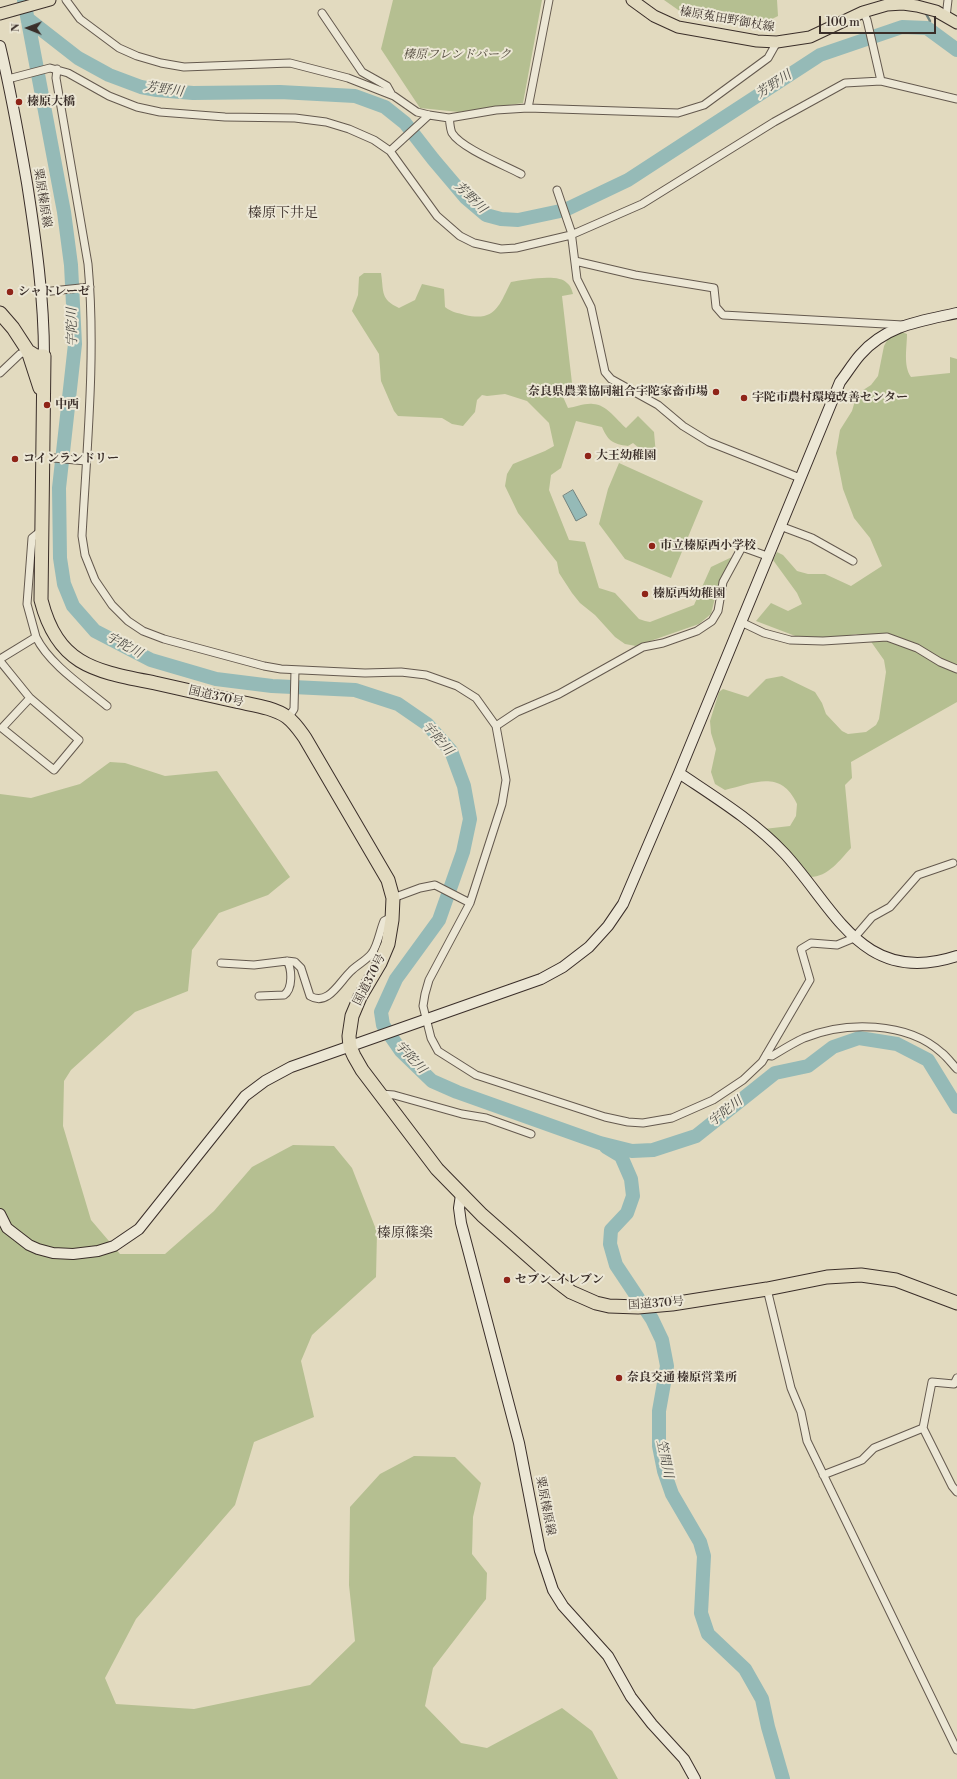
<!DOCTYPE html>
<html>
<head>
<meta charset="utf-8">
<style>
	body { margin:0 }
	#map { position:relative; width:957px; height:1779px; overflow:hidden; background:#e2dabf; font-family:"Libre Bodoni",serif }
	canvas { display:block }
	.north { position:absolute; left:8px; top:8px; width:40px; height:40px; -webkit-text-stroke:3px #ece7d5; paint-order:stroke; rotate:271deg; font-size:11px; font-weight:700; line-height:16px; text-align:center; color:#3a2e29 }
	.north::after { content:''; display:block; margin:auto; width:14px; height:18px; background:#3a2e29; clip-path:polygon(50% 0,100% 100%,50% 72%,0 100%) }
	.scale { position:absolute; left:819px; top:16px; width:117px; height:18px; box-sizing:border-box; border:2px solid #3a2e29; border-top:0; padding-left:5px; font-size:12px; line-height:14px; white-space:nowrap; color:#3a2e29; -webkit-text-stroke:3px #ece7d5; paint-order:stroke }
</style>
</head>
<body>
<div id="map">
<canvas width="957" height="1779"></canvas>
<div class="north">N</div>
<div class="scale">100 m</div>
</div>
<script>
const g = document.querySelector('canvas').getContext('2d');
g.lineJoin = 'round';
function fillPath(path, color) { g.fillStyle = color; g.fill(path, 'evenodd'); }
function stroke(path, color, width, dash) { g.strokeStyle = color; g.lineWidth = width; g.lineCap = dash ? 'butt' : 'round'; g.setLineDash(dash || []); g.stroke(path); }
function drawText(font, color, halo, rows, align = 'center') {
  g.font = font + ' "Libre Bodoni","Noto Serif JP",serif'; g.lineWidth = 4; g.setLineDash([]); g.textBaseline = 'middle'; g.strokeStyle = halo; g.fillStyle = color; for (const [text, x, y, turn = 0] of rows) {
    g.save(); g.translate(x, y); g.rotate((+turn || 0) * Math.PI / 180); g.textAlign = isNaN(turn) ? turn : align; if (halo) g.strokeText(text, 0, 0); g.fillText(text, 0, 0); g.restore();
  }
}
fillPath(new Path2D(`
	M393,0h149l-19,103 -64,9 -39,-4 -39,-59z
	M664,0h113l1,16 -12,6 -59,-1 -23,-7z
	M364,273h17c3,19 -1,26 18,35l16,-8 7,-16 22,5 1,18c6,5 13,6 20,8 31,7 34,-10 46,-33 12,-2 48,-9 56,1 3,2 5,7 6,11l-11,2 10,87 -12,7 8,18c8,-1 17,-5 25,-4 13,0 24,16 33,24l12,-12 16,16 2,23 -5,3 -18,-15 -5,3c-15,-2 -20,-5 -26,-19l-26,-6 -15,47 -10,7 -2,15 20,50 16,2 14,46 16,5 24,26 6,2 5,1 44,-17 17,-38 21,-10 -14,29 -7,28 -12,10 -63,22 -11,-2 -10,-7 -20,-22 -15,-12 -8,-10 -13,-20 -2,-11 -39,-49 -13,-27 2,-12 6,-10 32,-13 9,-5 -5,-23 -22,-22 -22,-7 -18,2 -5,-1 -5,5 -2,12 -12,14 -11,-2 -10,-6 -44,-2 -4,-5 -13,-30 -2,-27 -27,-43 6,-16 1,-18z
	M902,332l5,2c0,13 -4,32 4,43l39,-4v-16l7,2v343l-106,60 1,16 -7,7 6,63c-11,12 -24,30 -42,29l-45,-48 26,-3 6,-10 1,-12c-16,-35 -43,-21 -72,-14l-10,-6 -4,-12 5,-23 -5,-16 -1,-12 9,-29 4,-3 25,8 18,-18 16,-3 33,16 7,11 4,11 16,17 6,3 18,-2 10,-7 3,-6 7,-47 -2,-12 -17,-24 -11,-2 -45,8 -55,-21 15,-18 17,8 14,-7 -5,-11 -24,-33 4,-8 6,3 14,16 11,3h17l26,12 31,-20 -12,-28 -16,-20 -11,-29 -7,-36 4,-23 12,-19 5,-17 14,-9 7,-9 6,-30 6,-11z
	M619,463l84,38 -32,77 -46,-19 -26,-35 9,-35z
	M110,762l15,1 40,13 52,-5 73,106 -22,18 -49,18 -27,37 -4,41 -53,21 -64,58 -7,11 -1,45 28,94 29,34h45l49,-43 38,-44 41,-22 41,1 18,22 25,64 -1,45 -64,58 -11,26 13,56 -60,25 -19,63 -99,114 -31,59 11,26 78,5 116,-24 45,-44 -6,-56 1,-78 30,-33 34,-18 41,1 26,26 -8,34 -1,37 15,19 -1,26 -53,69 -8,38 36,37 26,5 75,-40 30,23 26,48h-618v-985l31,4 49,-14z`), '#b5bf91');
const water = new Path2D(`
	M573,490l14,25 -11,6 -13,-25z`);
fillPath(water, '#95bab7');
stroke(water, '#71827e', 1);
stroke(new Path2D(`
	M925,12l5,9 -3,7`), '#71827e', 2.5);
stroke(new Path2D(`
	M24,0l40,212 7,53 4,79 -16,144 1,70 4,26 9,22 22,25 56,29 65,19 56,7 83,4 43,14 29,20 24,27 13,35 6,33 -7,33 -24,68 -43,59 -15,33 2,13 18,26 31,30 25,11 143,51 32,8 21,-1 43,-14 79,-63 33,-7 25,-19 26,-9 38,6 31,16 29,47
	M28,19l50,39 31,17 32,12 16,3 36,3 87,-1 75,4 30,11 20,16 28,36 33,39 20,17 15,4 17,1 47,-10 63,-30 192,-125 82,-28 25,1 30,22
	M606,1147l15,9 10,23 2,17 -6,17 -16,17 -1,14 6,21 36,54 10,21 5,26 -8,45v35l5,25 8,23 28,48 4,14 -3,57 7,21 37,35 17,30 6,28 15,52`), '#95bab7', 14);
const street = new Path2D(`
	M66,0l14,19 39,29 18,8 24,7 23,4 106,-4 58,15 46,18 23,16 12,3 20,3 47,-8 32,-2 150,5 26,-8 64,-47 9,-16
	M863,12l4,8 14,61
	M322,13l40,59 25,14 5,9
	M946,17l2,-17
	M57,69l-1,9 32,186c8,90 -1,181 -6,272l3,19 10,25 17,25 16,16 15,10 21,8 100,27 17,3 84,4 36,-1 25,3 31,11 19,12 20,28 10,54 -4,24 -32,99 -41,77 -4,14 -2,12 8,32 7,13 38,24 129,42 23,5 15,1 29,-5 41,-18 30,-20 19,-18 48,-82 -9,-31 10,-6 26,2 17,-7 18,-21 18,-10 28,-32 35,-12
	M8,79l42,-11 18,5 41,23 28,11 23,5 65,5 70,1 31,4 23,7 25,11 16,11 47,65 23,20 14,7 27,6 15,-1 55,-13 71,-31 132,-82 71,-39 36,-2 76,18
	M528,108l21,-108
	M449,118c1,4 1,11 3,15 9,15 52,32 69,41
	M390,151l39,-36
	M557,190l14,41 6,48 14,28 14,65 6,7 47,26 25,21 26,16 91,36
	M575,261l60,14 79,13 2,19 7,8 180,10
	M42,292l48,-5
	M0,373l20,-19 8,-3
	M43,457l43,4
	M780,526l32,12 41,23
	M741,622l23,11 26,7 33,1 64,-4 30,11 23,14 17,7
	M36,637c13,27 48,50 71,69
	M0,659l36,-22 -9,-33 5,-66 10,-8
	M0,661l30,37 -28,30 52,42 25,-30 -49,-42
	M288,718l6,-9 1,-39
	M496,726l21,-14 42,-18 84,-47 20,-4 34,-12 15,-10 6,-10 5,-29 19,-35 25,9
	M393,898l27,-10 15,-3 35,18
	M221,963l33,2 33,-4 8,1 6,6 9,28c18,11 30,-15 41,-25 6,-6 16,-11 21,-18 6,-8 8,-23 12,-32l4,-2 4,1
	M259,996l25,-1c9,-6 8,-26 3,-34
	M766,1055l6,1c10,-6 21,-13 32,-18 41,-17 103,-17 138,15 6,5 10,11 15,16
	M381,1094l13,1 68,19 24,4 45,16
	M767,1289l24,99 10,24 6,29 150,309
	M957,1378l-3,6 -22,-2 -9,46 29,58 5,6
	M823,1475l39,-15 12,-12 49,-20`);
const secondary = new Path2D(`
	M0,46c11,46 19,91 27,137 9,58 17,115 17,173
	M679,773c37,25 75,48 106,81 51,56 78,133 172,102
	M461,1195l-2,13 2,15 58,220 21,108 13,39 10,16 45,50 23,41 21,27 32,35 11,20
	M0,1214l7,14 22,17 9,4 15,4 20,1 25,-3 16,-5 25,-17 106,-133 20,-15 26,-14 250,-88 22,-12 26,-20 19,-21 15,-22 56,-131 161,-391c7,-9 13,-19 20,-27 26,-30 61,-34 97,-42`);
const primary = new Path2D(`
	M632,0l22,16 24,11 79,14 20,1 33,-5 53,-25 24,-7 16,-1 14,2 19,5 21,12
	M0,14l50,-14`);
const highway = new Path2D(`
	M0,313l13,15 15,23 8,5h8l-3,244c17,66 54,71 114,83 27,6 53,12 80,18 17,4 38,6 52,16 8,6 13,14 18,21l83,142 5,18 -1,22 -4,24 -8,19 -20,34 -8,19 -3,20 1,11 4,9 8,14 75,99 45,46 76,67 13,10 25,11 13,3 29,1 34,-3 95,-15 60,-12 34,-2 35,5 61,23
	M28,351l12,37`);
stroke(street, '#64594e', 9);
stroke(secondary, '#3a2e29', 12);
stroke(primary, '#3a2e29', 13);
stroke(highway, '#3a2e29', 15);
stroke(street, '#ece7d5', 7);
stroke(secondary, '#ece7d5', 10);
stroke(primary, '#e2dabf', 11);
stroke(highway, '#e2dabf', 13);
for (const [x, y, r, color] of [
	[19,102,4,"#8f2418"],
	[10,292,4,"#8f2418"],
	[716,392,4,"#8f2418"],
	[744,398,4,"#8f2418"],
	[47,405,4,"#8f2418"],
	[588,456,4,"#8f2418"],
	[15,459,4,"#8f2418"],
	[652,546,4,"#8f2418"],
	[645,594,4,"#8f2418"],
	[507,1280,4,"#8f2418"],
	[619,1378,4,"#8f2418"]
]) { const dot = new Path2D(); dot.arc(x, y, r, 0, 2 * Math.PI); g.fillStyle = color; g.fill(dot); stroke(dot, '#ece7d5', 1.5); }
drawText('12px', '#3a2e29', '#ece7d5', [
	["榛原菟田野御杖線",727,20,10],
	["粟原榛原線",42,198,81],
	["国道370号",216,697,13],
	["国道370号",370,980,-63],
	["国道370号",656,1304,-4],
	["粟原榛原線",545,1506,79]
]);
drawText('italic 12px', '#534b3e', '#ece7d5', [
	["榛原フレンドパーク",457,55]
]);
drawText('bold 12px', '#3a2e29', '#ece7d5', [
	["榛原大橋",27,102],
	["シャトレーゼ",18,292],
	["奈良県農業協同組合宇陀家畜市場",708,392,"right"],
	["宇陀市農村環境改善センター",752,398],
	["中西",55,405],
	["大王幼稚園",596,456],
	["コインランドリー",23,459],
	["市立榛原西小学校",660,546],
	["榛原西幼稚園",653,594],
	["セブン-イレブン",515,1280],
	["奈良交通 榛原営業所",627,1378]
], 'left');
drawText('italic 13px', '#4c4a45', '#ece7d5', [
	["芳野川",774,85,-33],
	["芳野川",164,90,8],
	["芳野川",470,198,44],
	["宇陀川",73,327,-91],
	["宇陀川",124,646,28],
	["宇陀川",437,739,49],
	["宇陀川",410,1058,47],
	["宇陀川",726,1112,-38],
	["笠間川",664,1459,78]
]);
drawText('14px', '#3a2e29', '#ece7d5', [
	["榛原下井足",283,214],
	["榛原篠楽",405,1234]
]);
</script>
</body>
</html>
